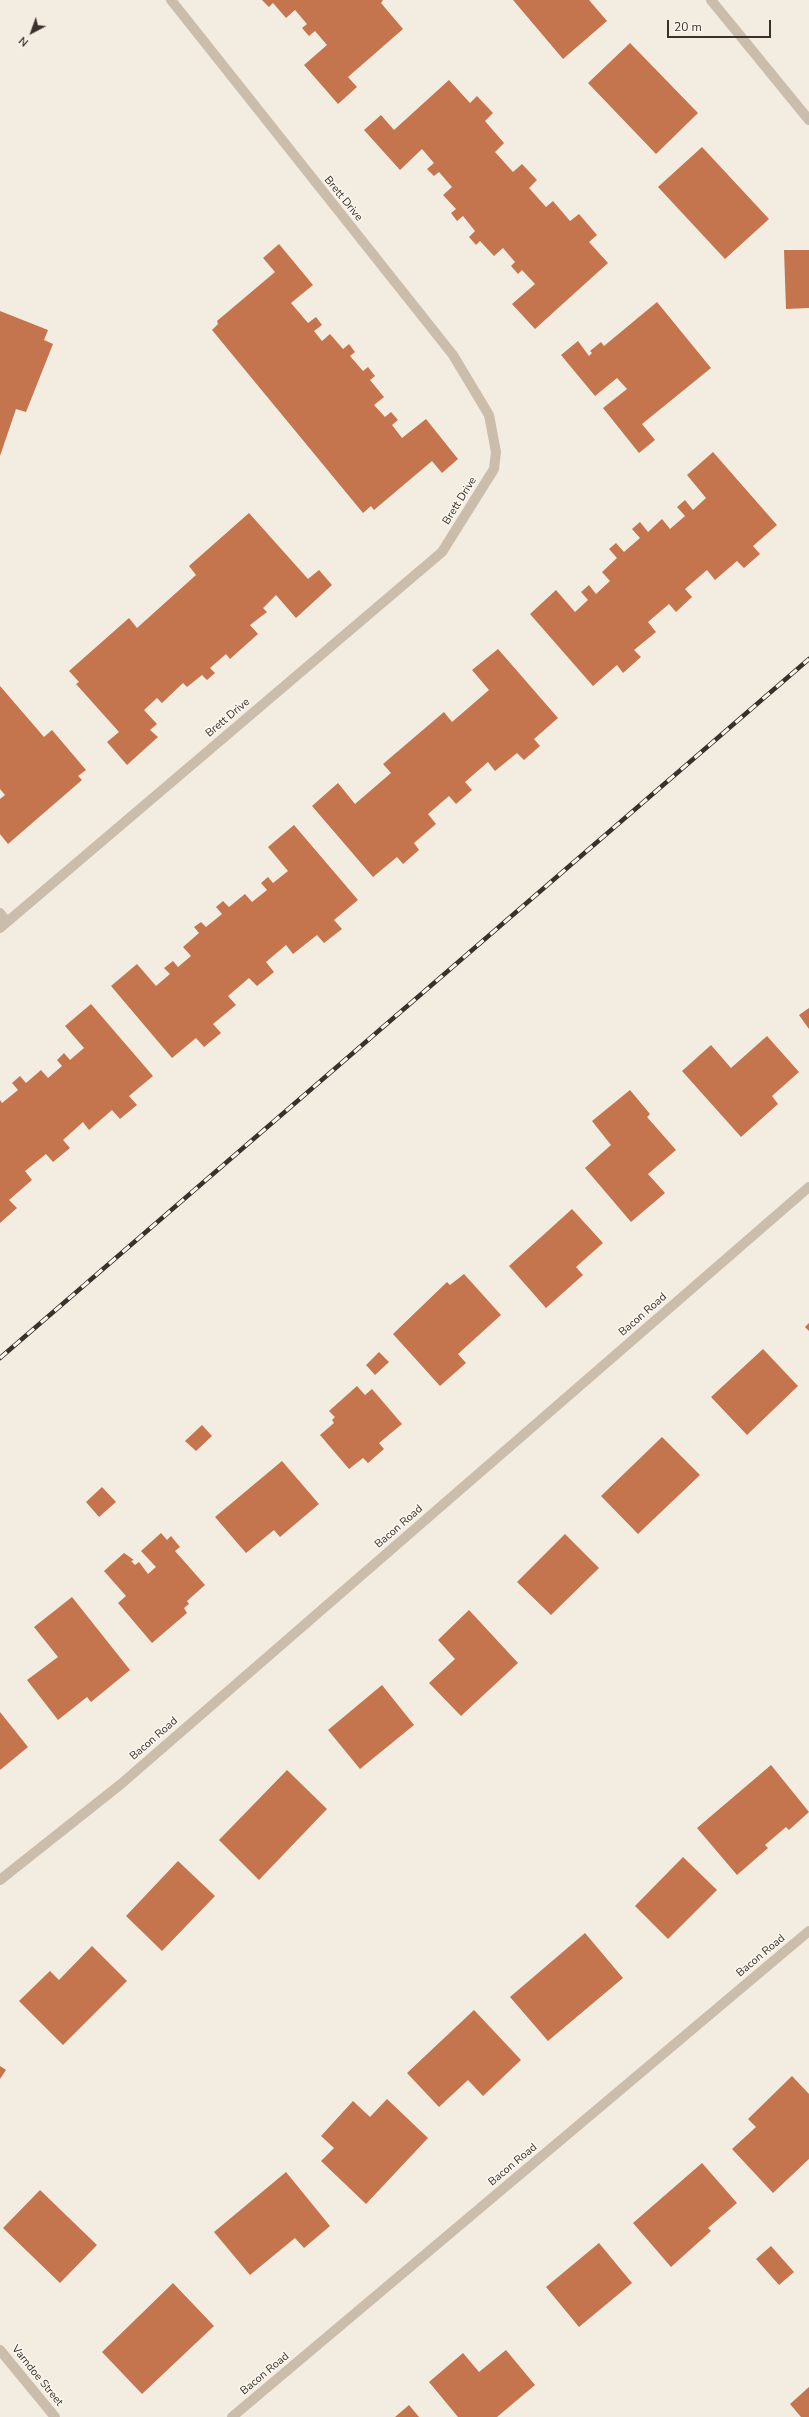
<!DOCTYPE html>
<html>
<head>
<meta charset="utf-8">
<style>
	body { margin:0 }
	#map { position:relative; width:809px; height:2417px; overflow:hidden; background:#f3ece0; font-family:"Nunito Sans",sans-serif }
	canvas { display:block }
	.north { position:absolute; left:12px; top:12px; width:40px; height:40px; -webkit-text-stroke:3px #faf5ed; paint-order:stroke; rotate:221deg; font-size:11px; font-weight:700; line-height:16px; text-align:center; color:#39312b }
	.north::after { content:''; display:block; margin:auto; width:14px; height:18px; background:#39312b; clip-path:polygon(50% 0,100% 100%,50% 72%,0 100%) }
	.scale { position:absolute; left:667px; top:20px; width:104px; height:18px; box-sizing:border-box; border:2px solid #39312b; border-top:0; padding-left:5px; font-size:12px; line-height:14px; white-space:nowrap; color:#39312b; -webkit-text-stroke:3px #faf5ed; paint-order:stroke }
</style>
</head>
<body>
<div id="map">
<canvas width="809" height="2417"></canvas>
<div class="north">N</div>
<div class="scale">20 m</div>
</div>
<script>
const g = document.querySelector('canvas').getContext('2d');
g.lineJoin = 'round';
function fillPath(path, color) { g.fillStyle = color; g.fill(path, 'evenodd'); }
function stroke(path, color, width, dash) { g.strokeStyle = color; g.lineWidth = width; g.lineCap = dash ? 'butt' : 'round'; g.setLineDash(dash || []); g.stroke(path); }
function drawText(font, color, halo, rows, align = 'center') {
  g.font = font + ' "Nunito Sans",sans-serif'; g.lineWidth = 3.5; g.setLineDash([]); g.textBaseline = 'middle'; g.strokeStyle = halo; g.fillStyle = color; for (const [text, x, y, turn = 0] of rows) {
    g.save(); g.translate(x, y); g.rotate((+turn || 0) * Math.PI / 180); g.textAlign = isNaN(turn) ? turn : align; if (halo) g.strokeText(text, 0, 0); g.fillText(text, 0, 0); g.restore();
  }
}
fillPath(new Path2D(`
	M262,0h121l-2,3 22,26 -55,48 9,10 -19,17 -34,-39 23,-20 -12,-14 -6,5 -7,-8 5,-4 -12,-14 -9,8 -13,-15 -4,4z
	M513,0h76l18,21 -44,38z
	M630,43l68,70 -42,41 -68,-71z
	M449,80l21,23 7,-7 16,17 -8,8 19,22 -9,9 18,20 9,-8 15,16 -8,8 17,19 7,-6 17,20 9,-7 18,21 -8,7 19,21 -73,66 -23,-25 23,-20 -13,-14 -4,4 -7,-8 4,-4 -12,-14 -9,8 -14,-15 -4,4 -7,-8 6,-6 -12,-15 -6,5 -6,-8 5,-4 -13,-14 9,-8 -13,-15 -5,4 -7,-7 7,-6 -12,-14 -22,21 -36,-40 17,-15 13,15z
	M702,147l67,72 -44,40 -67,-72z
	M279,244l34,41 -22,18 17,20 8,-6 6,8 -8,6 8,10 8,-7 13,15 6,-5 6,8 -5,4 13,15 5,-4 7,9 -5,4 14,17 -10,8 11,12 6,-5 7,8 -6,5 10,13 24,-19 32,40 -16,14 -10,-12 -58,49 -3,-4 -8,7 -151,-183 6,-6 -1,-3 58,-49 -12,-14z
	M784,250h25v58l-23,1z
	M657,302l54,66 -69,56 13,16 -16,13 -36,-45 24,-19 -10,-11 -22,18 -34,-41 17,-14 11,15 3,-3 -2,-2 11,-9 3,4z
	M0,311l48,19 -4,10 9,4 -27,68 -10,-3 -16,47z
	M713,452l64,73 -24,21 7,8 -16,14 -7,-7 -22,19 -8,-10 -22,19 7,8 -16,15 -7,-8 -21,18 8,10 -22,18 7,7 -18,16 -6,-8 -24,21 -63,-72 26,-24 19,22 13,-12 -7,-8 8,-7 7,9 14,-13 -8,-9 15,-14 -8,-9 7,-6 8,9 16,-14 -8,-9 8,-7 8,10 14,-13 8,10 15,-13 -8,-9 8,-7 8,10 13,-12 -19,-23z
	M249,513l59,66 11,-9 13,15 -36,33 -20,-23 -13,13 4,4 -17,13 8,9 -28,25 -4,-5 -16,14 5,5 -8,7 -5,-5 -15,12 -4,-4 -21,20 -5,-5 -13,12 13,14 -7,6 8,7 -31,28 -20,-23 12,-10 -43,-48 3,-2 -10,-11 60,-53 8,10 59,-53 -7,-9z
	M498,649l60,69 -24,21 6,7 -16,14 -7,-7 -22,18 -7,-9 -23,20 7,8 -16,14 -7,-8 -21,18 8,10 -22,19 5,7 -16,14 -6,-7 -24,20 -61,-71 26,-23 17,21 36,-31 -8,-9 61,-52 8,10 37,-32 -17,-20z
	M0,686l44,51 8,-7 34,40 -8,6 4,4 -74,64 -8,-10v-35l5,-4 -5,-6z
	M294,825l64,75 -24,20 8,9 -18,14 -7,-8 -24,19 -7,-9 -20,17 8,10 -17,14 -8,-8 -21,18 8,9 -23,19 8,9 -17,14 -8,-9 -24,20 -61,-72 26,-22 19,22 14,-12 -6,-6 9,-7 5,6 13,-11 -8,-9 16,-14 -5,-6 7,-5 5,5 16,-13 -6,-7 7,-6 6,6 16,-13 7,8 15,-12 -6,-7 7,-6 5,6 15,-12 -20,-24z
	M91,1004l62,72 -24,20 8,9 -17,14 -8,-9 -23,20 -6,-8 -20,18 7,8 -17,14 -7,-8 -21,17 7,9 -23,20 8,8 -17,15v-123l2,3 16,-13 -6,-7 8,-7 6,7 15,-13 7,8 14,-12 -5,-6 7,-7 6,7 14,-12 -19,-22z
	M809,1008v21l-10,-14z
	M767,1036l32,36 -27,24 6,8 -37,33 -59,-66 29,-26 20,23z
	M630,1090l20,24 -3,3 29,33 -28,24 17,19 -34,29 -46,-54 26,-23 -19,-24z
	M572,1209l31,34 -27,24 7,8 -37,33 -37,-42z
	M464,1274l37,41 -43,39 8,9 -26,23 -47,-52 54,-52 3,3z
	M809,1323v8l-4,-4z
	M763,1349l35,37 -51,49 -36,-38z
	M379,1352l10,10 -14,13 -9,-10z
	M357,1386l8,9 7,-6 30,35 -23,19 5,6 -16,14 -5,-5 -14,11 -29,-34 14,-12 -2,-3 3,-3 -6,-6z
	M202,1425l10,11 -16,15 -11,-10z
	M662,1437l38,38 -62,59 -37,-38z
	M282,1461l37,43 -39,33 -6,-7 -28,23 -31,-36z
	M102,1487l14,15 -17,15 -13,-15z
	M161,1533l6,7 4,-4 9,11 -5,4 30,34 -18,16 2,3 -5,4 3,5 -35,30 -34,-40 8,-7 -22,-25 20,-18 10,7 -3,1 4,4 4,-3 9,12 8,-7 -15,-16z
	M565,1534l34,34 -48,47 -34,-33z
	M72,1597l58,73 -39,32 -4,-5 -29,23 -31,-40 31,-23 -24,-30z
	M469,1610l49,53 -57,53 -32,-33 26,-24 -17,-19z
	M382,1685l32,40 -54,44 -32,-39z
	M0,1712l28,35 -28,23z
	M771,1765l38,47 -20,18 -3,-3 -21,18 3,3 -31,27 -40,-47z
	M287,1770l40,39 -68,71 -40,-40z
	M683,1857l34,33 -49,49 -33,-33z
	M178,1861l37,35 -53,55 -36,-35z
	M585,1933l38,45 -75,63 -38,-44z
	M92,1946l35,35 -64,64 -44,-44 31,-30 9,9z
	M474,2010l47,50 -38,36 -15,-16 -29,27 -32,-34z
	M0,2066l6,4 -6,9z
	M792,2076l17,18v65l-36,34 -41,-44 24,-22 -8,-8z
	M387,2099l41,39 -62,66 -45,-43 13,-13 -13,-12 32,-35 17,16z
	M702,2163l35,40 -29,25 3,3 -40,36 -38,-44z
	M286,2172l44,54 -26,22 -9,-10 -45,37 -36,-43z
	M40,2190l57,55 -37,38 -57,-55z
	M599,2243l33,40 -53,44 -33,-40z
	M771,2246l23,26 -15,13 -23,-26z
	M173,2283l41,43 -72,68 -40,-42z
	M506,2350l29,35 -38,32h-39l-29,-35 34,-29 16,19z
	M809,2387v30h-8l-11,-13z
	M409,2405l10,12h-24z`), '#c4754e');
stroke(new Path2D(`
	M711,0l98,120
	M0,913l7,9
	M0,928l442,-376 52,-83 2,-17 -7,-37 -36,-60 -282,-355
	M0,1880l121,-96 688,-597
	M0,2350l55,67
	M232,2417l577,-486`), '#cbbdac', 10);
const rail = new Path2D(`
	M0,1358l809,-699`);
stroke(rail, '#39312b', 4.5);
stroke(rail, '#faf5ed', 3, [9]);
drawText('11px', '#39312b', '#faf5ed', [
	["Brett Drive",343,199,51],
	["Brett Drive",460,501,-58],
	["Brett Drive",228,718,-40],
	["Bacon Road",643,1315,-41],
	["Bacon Road",399,1527,-41],
	["Bacon Road",154,1739,-41],
	["Bacon Road",761,1956,-40],
	["Bacon Road",513,2165,-40],
	["Bacon Road",265,2374,-40],
	["Varndoe Street",37,2376,51]
]);
</script>
</body>
</html>
